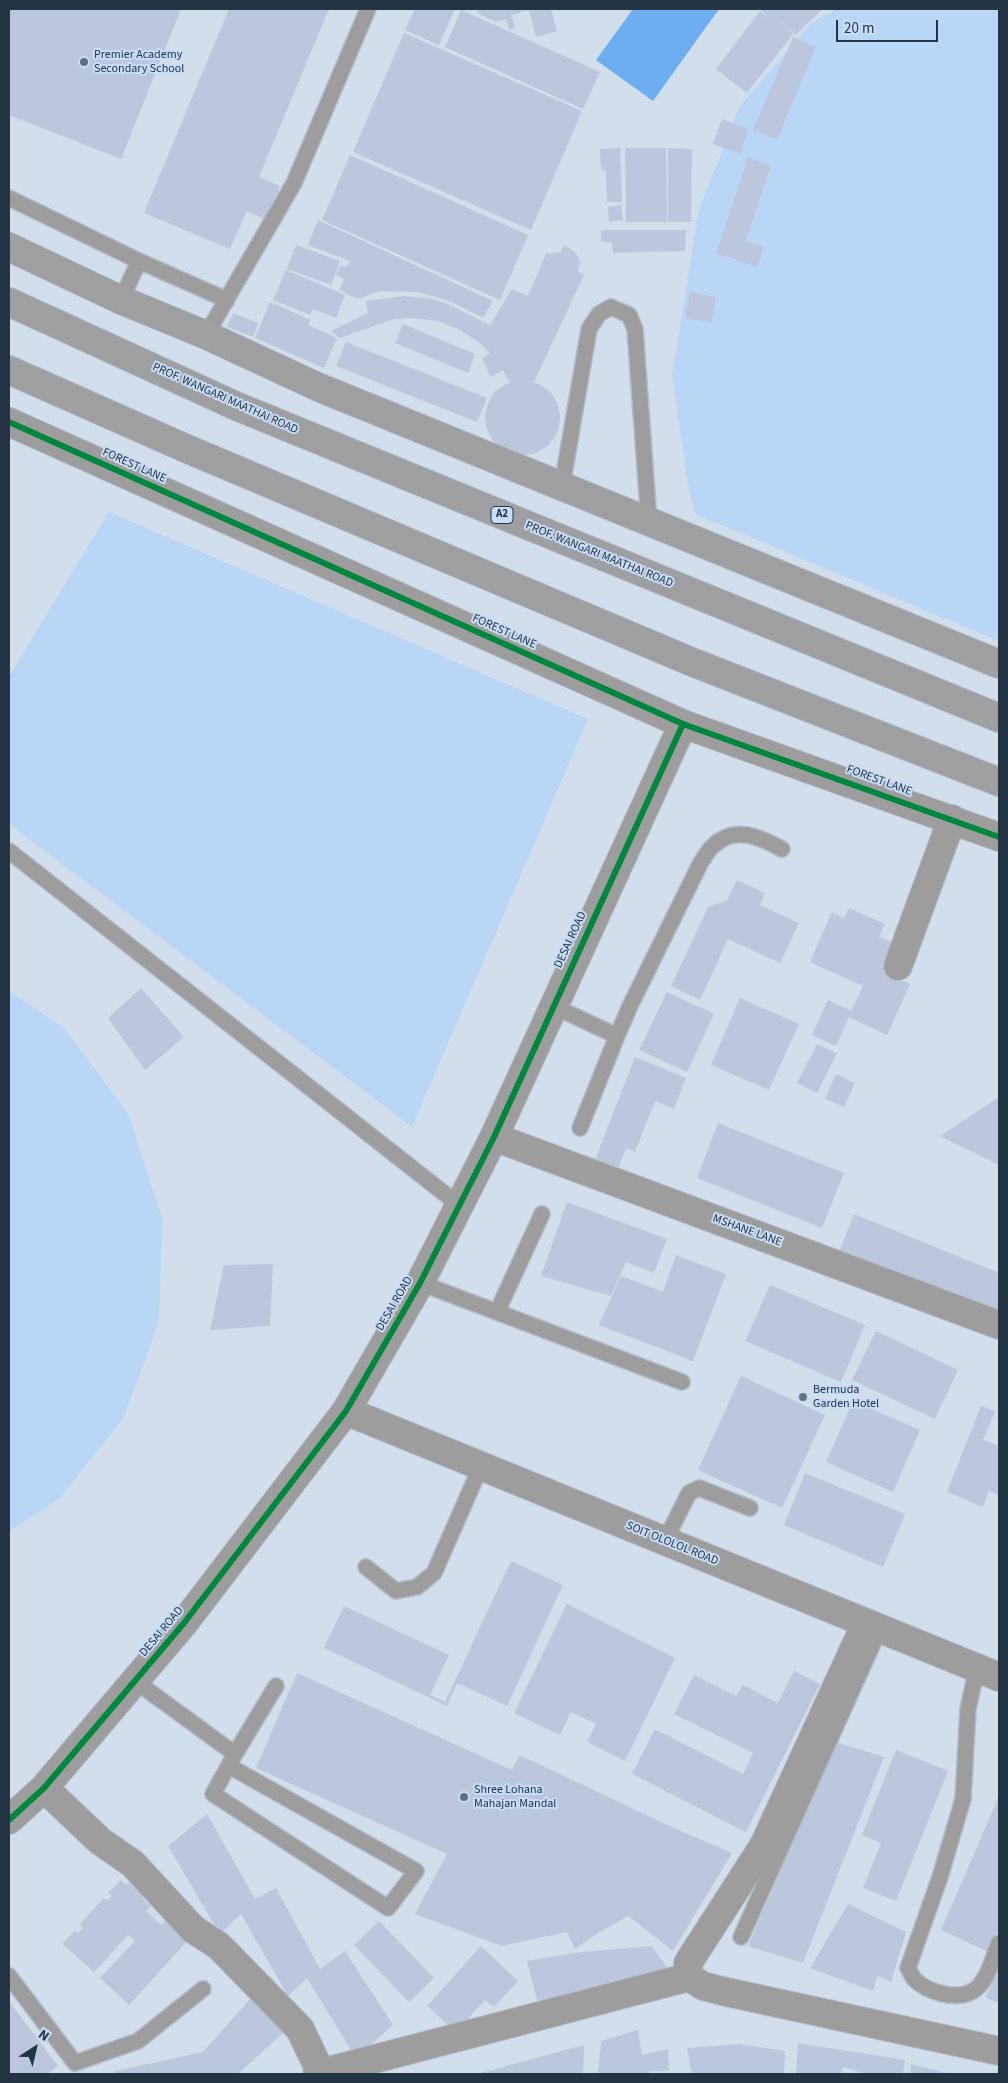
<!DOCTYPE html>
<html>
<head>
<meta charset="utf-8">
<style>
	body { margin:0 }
	#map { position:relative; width:1008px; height:2083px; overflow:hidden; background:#d2deec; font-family:"Source Sans 3",sans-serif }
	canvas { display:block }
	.frame { position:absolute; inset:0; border:10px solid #253444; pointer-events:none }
	.north { position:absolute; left:10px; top:2023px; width:50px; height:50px; -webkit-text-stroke:4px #c7ddf7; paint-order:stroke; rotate:35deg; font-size:14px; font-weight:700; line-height:20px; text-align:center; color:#253444 }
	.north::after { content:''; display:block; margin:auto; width:18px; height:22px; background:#253444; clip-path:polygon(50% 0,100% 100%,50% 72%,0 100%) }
	.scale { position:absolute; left:836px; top:20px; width:102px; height:22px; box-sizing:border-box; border:2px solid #253444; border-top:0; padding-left:6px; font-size:15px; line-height:18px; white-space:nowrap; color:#253444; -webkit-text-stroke:4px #c7ddf7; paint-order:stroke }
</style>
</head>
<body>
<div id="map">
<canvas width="1008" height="2083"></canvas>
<div class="frame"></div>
<div class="north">N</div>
<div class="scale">20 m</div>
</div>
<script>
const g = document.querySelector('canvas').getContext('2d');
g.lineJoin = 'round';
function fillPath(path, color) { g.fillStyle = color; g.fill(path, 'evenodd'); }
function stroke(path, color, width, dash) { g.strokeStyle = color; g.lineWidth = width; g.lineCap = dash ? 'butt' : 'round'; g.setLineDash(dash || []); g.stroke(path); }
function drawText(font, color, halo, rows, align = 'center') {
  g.font = font + ' "Source Sans 3",sans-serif'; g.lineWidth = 4; g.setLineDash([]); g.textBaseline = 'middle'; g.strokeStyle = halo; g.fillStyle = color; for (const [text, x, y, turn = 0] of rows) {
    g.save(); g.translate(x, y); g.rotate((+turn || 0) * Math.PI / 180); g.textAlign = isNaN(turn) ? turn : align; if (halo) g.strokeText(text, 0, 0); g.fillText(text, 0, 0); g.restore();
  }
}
fillPath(new Path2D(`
	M837,9h162v632l-304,-127 -7,-29 -16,-110 27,-166 41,-103 72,-84z
	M109,512l479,207 -176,408 -403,-303v-148z
	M9,991l56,38 64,86 33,103 -3,104 -36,97 -65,81 -49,31z`), '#b9d6f6');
fillPath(new Path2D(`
	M633,9h86l-66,92 -57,-41z`), '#6caeef');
fillPath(new Path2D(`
	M9,9h172l-60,150 -112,-44z
	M229,9h100l-70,168 21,9 -14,34 -19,-9 -17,38 -86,-36z
	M415,9h40l-16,36 -34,-15z
	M479,9h72l6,22 -21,6 -7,-27 -18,5 4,13 -6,2 -3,-11 -10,3 -19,-9z
	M760,9h63l-28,26 -18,-18 16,17 -46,59 -31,-24 44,-58 10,9z
	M461,10l139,62 -17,37 -138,-62z
	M404,33l178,78 -51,119 -178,-78z
	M793,37l23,10 -39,93 -24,-10z
	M722,119l27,10 -9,25 -27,-10z
	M620,148l2,54h-15l-1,-31 -5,-1 -1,-21z
	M625,148h41l1,74h-41z
	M668,148l24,1 -1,73h-23z
	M350,155l178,80 -28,65 -178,-80z
	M748,157l23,9 -25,75 18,6 -7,20 -41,-14z
	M621,205l2,15 -14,2 -1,-15z
	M318,220l175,81 -10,17 -33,-17 -33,-9 -37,-1 -22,8 -19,-9 5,-11 -8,-4 5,-10 5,2 4,-6 -42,-16z
	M601,230h85l-1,21 -72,2 -1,-11h-11z
	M296,245l44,16 -9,24 -44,-16z
	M564,245l10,6 5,7 1,6 -2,8 6,3 -50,107 8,4 9,7 6,10 3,12 -1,13 -5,11 -8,8 -10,6 -12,3 -12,-2 -11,-5 -9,-9 -5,-11 -2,-13 3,-12 6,-12 11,-7 5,-2 -7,-13 -12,7 -9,-18 8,-6 -9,-9 -21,-14 -22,-9 -24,-3 -20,1 -54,19 -9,-7 37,-18 -2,-12 38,-5 28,3 16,5 42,21 22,-36 16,7 18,-42 15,-2z
	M286,270l59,25 -9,23 -23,-9 -3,6 -37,-15z
	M690,292l26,5 -4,26 -27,-5z
	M270,302l41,18 -3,5 29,13 -13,30 -69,-30z
	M233,313l25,10 -5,14 -26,-10z
	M403,324l72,30 -7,19 -73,-30z
	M346,342l141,56 -10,24 -141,-56z
	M737,880l28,13 -5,12 39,18 -19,40 -52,-24 -28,61 -29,-14 37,-79 19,-7z
	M849,908l36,16 -6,13 17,7 -12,29 26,11 -23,51 -38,-18 -13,29 -24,-11 16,-35 23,11 12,-25 -53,-24 22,-50 12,6z
	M141,988l43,49 -39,33 -37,-52z
	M667,992l47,22 -27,58 -48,-22z
	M740,998l59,26 -30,66 -58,-25z
	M817,1044l20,9 -20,40 -20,-10z
	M635,1057l51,21 -12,31 -19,-8 -20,51 -9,-4 -8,21 -23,-9z
	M836,1074l19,9 -11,24 -19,-8z
	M999,1097v68l-59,-29z
	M718,1123l126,50 -22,55 -125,-50z
	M567,1202l100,37 -13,34 -28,-11 -15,34 -70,-20z
	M854,1214l145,59v35l-4,10 -157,-64z
	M676,1255l50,19 -33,87 -94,-36 22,-49 42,16z
	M273,1264l-3,62 -60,4 14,-65z
	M770,1285l95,40 -24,57 -96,-41z
	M876,1331l82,39 -23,49 -83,-39z
	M741,1376l84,39 -43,93 -84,-38z
	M853,1401l67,29 -27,62 -67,-30z
	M981,1406l14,5 -12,29 16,6v49l-10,-4 -6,16 -36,-15z
	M805,1473l100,41 -22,53 -99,-42z
	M511,1561l52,24 -56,121 -50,-23 -10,23 -123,-58 20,-42 105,49 -19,40 15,7z
	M567,1604l108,54 -50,103 -38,-19 9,-18 -25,-12 -11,23 -46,-22z
	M794,1671l26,13 -74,148 -114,-58 23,-45 88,45 10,-21 -79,-39 20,-39 42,21 7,-11 35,18z
	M297,1673l215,97 8,-15 145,69 67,29 -59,98 -45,-35 -30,17 -23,16 -8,-17 -65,14 -87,-32 32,-60 -191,-86z
	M836,1742l48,15 -81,206 -55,-17z
	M896,1750l52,21 -52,130 -33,-13 18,-45 -19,-8z
	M999,1796v133l-10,23 -48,-22z
	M207,1814l48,85 21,-11 44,81 25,-18 48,74 -37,33 -49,-80 -19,18 -47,-82 -21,20 -52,-88z
	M121,1880l5,5 5,-5 15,13 -4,5 9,8 -5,5 15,14 9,-9 22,20 -63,69 -29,-27 35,-37 -7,-6 -34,37 -32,-28 13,-14 3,3 5,-5 -3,-4 24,-26 3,3 5,-5 -4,-3z
	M848,1904l58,28 -15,50 -14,-6 -4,15 -63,-23z
	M379,1921l55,57 -25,24 -55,-57z
	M481,1946l37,35 -24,26 -9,-7 -29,32 -29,-26z
	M652,1946l19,28 -132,34 -12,-47 54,-9z
	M999,1964v39l-13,-5z
	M252,1997l35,32 -49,45h-123v-3l88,-19z
	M9,2001l49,65 -11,8h-38z
	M638,2030l4,25 26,-6 1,22h-19l-1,3h-51l3,-33z
	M798,2043l107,17 -2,14h-38l-21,-7 -3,7h-45z
	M740,2044l45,7 -1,23 -40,-1 -52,1 -5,-26z
	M584,2045l-1,29h-106z
	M911,2064l39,10h-40z`), '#bcc6dd');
const service = new Path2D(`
	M9,198l130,63 -18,39
	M139,261l88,39
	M206,335l88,-152 74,-174
	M562,486l27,-157 10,-15 12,-7 18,8 6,14 14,193
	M9,851l450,354
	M553,1006l64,30 13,-30 71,-144c4,-5 7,-12 12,-16 22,-21 47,-9 69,3
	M580,1128l37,-92
	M420,1283l262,99
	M497,1312l45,-98
	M665,1541l24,-48 10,-5 51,20
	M366,1567l30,24 21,-4 17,-14 47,-107
	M977,1668l-9,41 -5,90 -23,78 -32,91c2,3 4,8 6,11 13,13 42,22 59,12 14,-8 20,-34 26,-48
	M135,1681l100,73 -22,40 175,114 28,-37 -187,-105
	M235,1754l41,-68
	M741,1937l139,-309
	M9,1976l66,87 63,-22 65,-52`);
const minor = new Path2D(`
	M9,422l674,302 316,113
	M898,966l54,-147
	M494,1137l505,188
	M346,1411l653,266
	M866,1623l-102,222 -76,118 1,14 14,9 19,5 277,60
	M44,1788l56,53 33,23 60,65 26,17 81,83 21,44
	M9,1820l35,-32 140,-165 162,-212 74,-128 74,-146 189,-413
	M317,2074l372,-97`);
const primary = new Path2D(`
	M9,247l112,53 85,35 112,52 681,277
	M9,302l227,104 763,312
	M9,370l176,78 507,214 307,120`);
stroke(service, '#b2bcc8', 18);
stroke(minor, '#b2bcc8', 30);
stroke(primary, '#b2bcc8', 30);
stroke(service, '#9c9d9c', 15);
stroke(minor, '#9c9d9c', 28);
stroke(primary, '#9d9fa1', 28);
stroke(new Path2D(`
	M9,422l674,302 316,113
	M9,1820l35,-32 140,-165 162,-212 74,-128 74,-146 189,-413`), '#00873e', 6);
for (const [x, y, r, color] of [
	[84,62,5,"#62707f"],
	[803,1397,5,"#62707f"],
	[464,1797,5,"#62707f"]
]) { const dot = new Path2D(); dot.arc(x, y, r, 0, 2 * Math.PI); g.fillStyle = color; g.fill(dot); stroke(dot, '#c7ddf7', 2); }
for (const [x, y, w] of [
	[502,515,22]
]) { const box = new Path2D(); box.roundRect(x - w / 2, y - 8.5, w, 17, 4); g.fillStyle = '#c7ddf7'; g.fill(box); stroke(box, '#253444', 1); }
drawText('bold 11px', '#253444', null, [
	["A2",502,515]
]);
drawText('12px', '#253444', '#c7ddf7', [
	["Premier Academy",94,55],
	["Secondary School",94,69],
	["Bermuda",813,1390],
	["Garden Hotel",813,1404],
	["Shree Lohana",474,1790],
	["Mahajan Mandal",474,1804]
], 'left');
drawText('12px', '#253444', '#c7ddf7', [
	["PROF. WANGARI MAATHAI ROAD",225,399,24],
	["FOREST LANE",134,466,24],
	["PROF. WANGARI MAATHAI ROAD",599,555,22],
	["FOREST LANE",504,632,24],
	["FOREST LANE",879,781,20],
	["DESAI ROAD",571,940,-65],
	["MSHANE LANE",747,1231,20],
	["DESAI ROAD",395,1304,-60],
	["SOIT OLOLOL ROAD",672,1544,22],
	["DESAI ROAD",162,1632,-50]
]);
</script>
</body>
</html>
